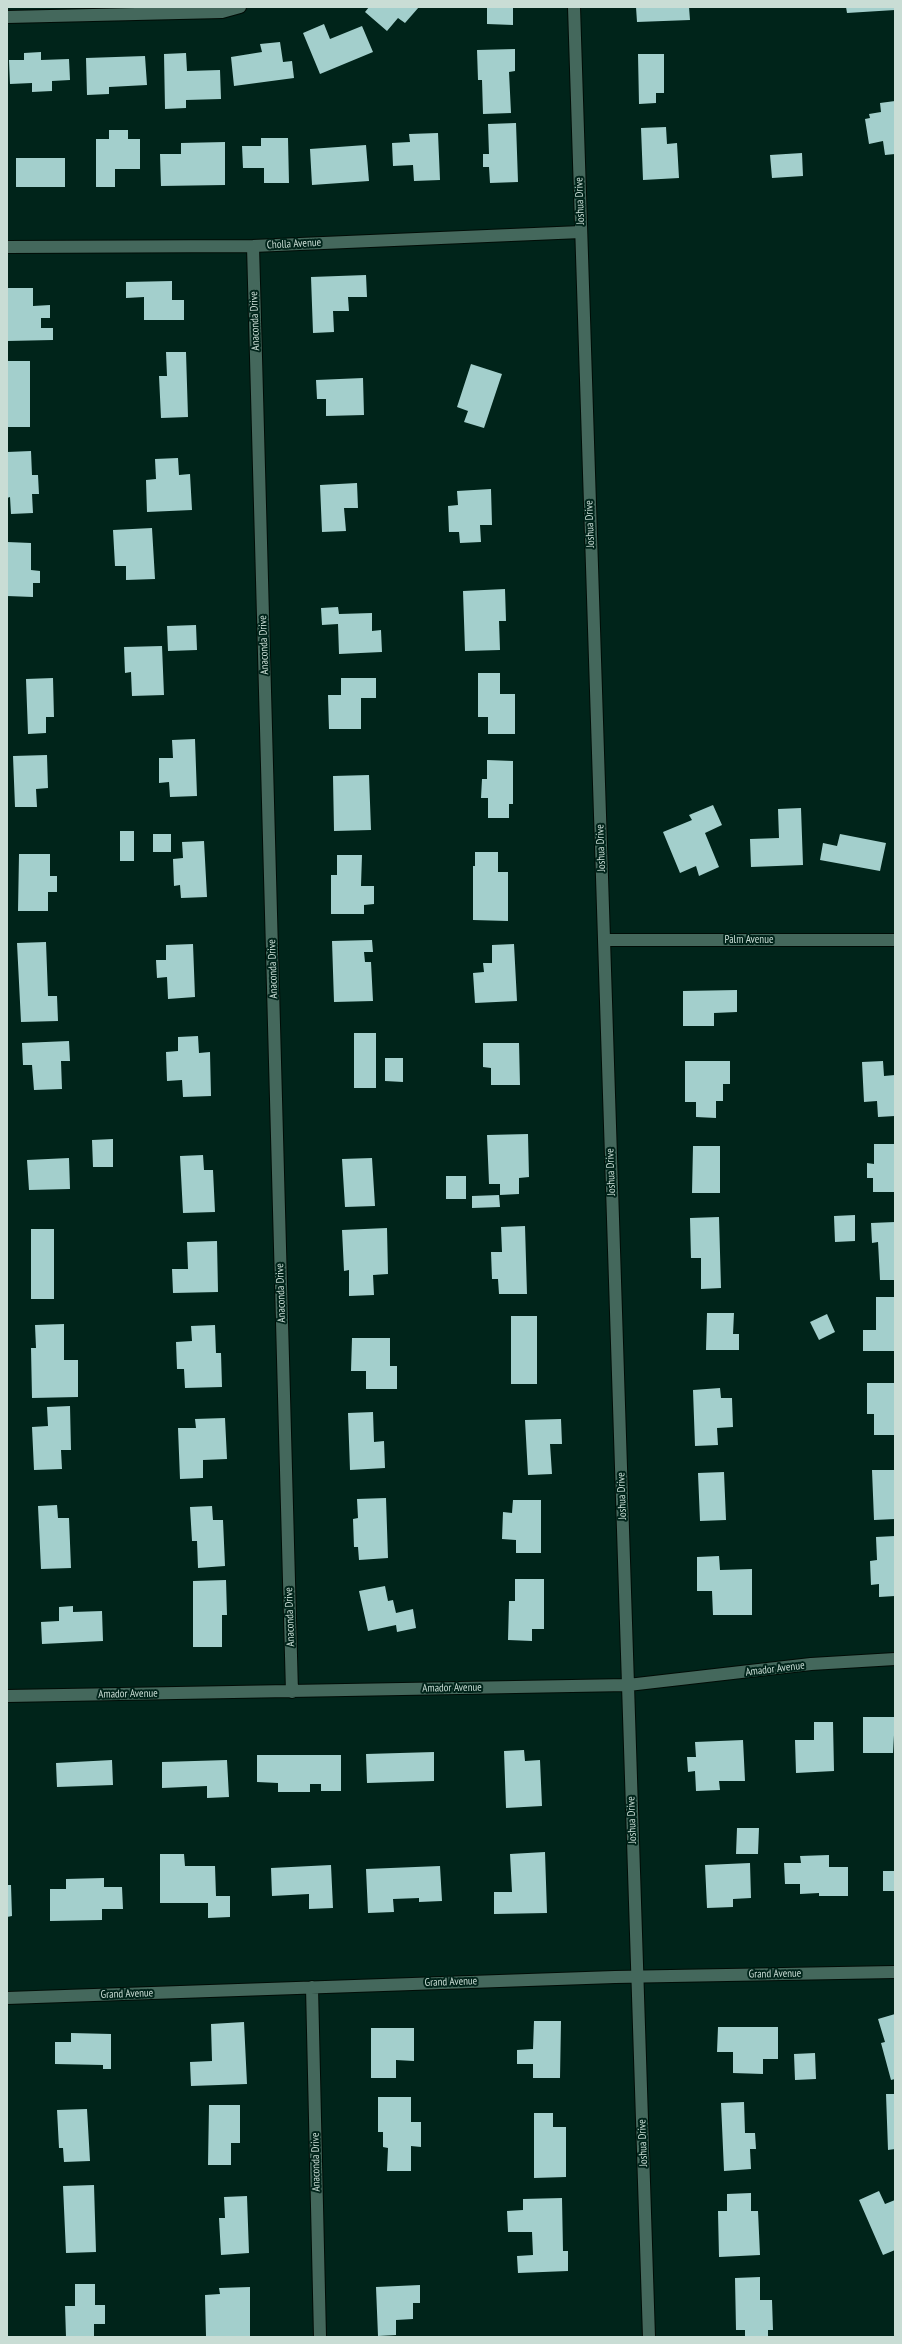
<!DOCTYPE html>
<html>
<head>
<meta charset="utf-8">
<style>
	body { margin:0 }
	#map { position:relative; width:902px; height:2344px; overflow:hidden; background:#00241a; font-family:"PT Sans Narrow",sans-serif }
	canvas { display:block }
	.frame { position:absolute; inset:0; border:8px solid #c9ddd5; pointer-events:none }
</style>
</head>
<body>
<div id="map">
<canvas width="902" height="2344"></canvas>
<div class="frame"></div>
</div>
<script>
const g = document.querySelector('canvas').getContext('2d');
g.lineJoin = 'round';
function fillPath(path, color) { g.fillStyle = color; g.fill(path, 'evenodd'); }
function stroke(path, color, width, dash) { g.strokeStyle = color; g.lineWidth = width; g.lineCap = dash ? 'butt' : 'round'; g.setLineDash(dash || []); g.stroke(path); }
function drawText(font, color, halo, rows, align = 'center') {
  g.font = font + ' "PT Sans Narrow",sans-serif'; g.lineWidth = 4; g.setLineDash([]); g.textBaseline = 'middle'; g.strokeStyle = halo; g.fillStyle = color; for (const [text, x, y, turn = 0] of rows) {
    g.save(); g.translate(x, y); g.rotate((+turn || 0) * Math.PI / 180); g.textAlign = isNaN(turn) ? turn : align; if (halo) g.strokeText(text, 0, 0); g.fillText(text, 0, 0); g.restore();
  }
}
fillPath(new Path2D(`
	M369,7h50l-14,16 -7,-5 -11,13 -22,-19z
	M487,7h26v18l-26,-1z
	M636,7h53l1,13 -53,2z
	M846,7h49v3l-48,3z
	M324,24l6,15 32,-13 11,26 -53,22 -17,-41z
	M280,42l3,20 9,-1 2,17 -60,8 -3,-29 31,-5 -2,-8z
	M515,49v22l-6,1 2,41 -28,1 -1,-34h-4l-1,-30z
	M41,52v8l28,-1 1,21 -18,1v10l-20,1v-9l-22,1 -1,-24h15v-7z
	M186,53l1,18 33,-1 1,29 -35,1v8l-21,1 -1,-55z
	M638,54h26v39h-8v10l-17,1z
	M145,56l2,29 -38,2v7l-22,1 -1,-37z
	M895,101v53l-10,1 -2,-14 -14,3 -4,-25 5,-1 -1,-4 12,-2 -1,-9z
	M516,123l2,59 -28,1 -1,-16h-6v-13h6l-1,-30z
	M666,127l1,17 10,-1 2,35 -36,2 -2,-52z
	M109,130h19v9h12v30h-25v18h-19v-48h13z
	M438,133l2,47 -26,1 -1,-16 -20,1 -1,-23 18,-1 -1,-8z
	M261,138h27l1,45h-25v-15h-21l-1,-22h19z
	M225,142v43l-64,1 -1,-32h21v-11z
	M366,145l3,36 -57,4 -2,-36z
	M802,153l1,23 -31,2 -2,-23z
	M16,158h49v29h-49z
	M366,275l1,22h-19l1,14h-16l1,21 -21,1 -2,-56z
	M172,281v19h12v20h-40v-23l-18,1v-16z
	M7,288h26v18l17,-1v13h-9v10h12v12l-46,1z
	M166,352h20l2,65 -27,1 -2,-42h8z
	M7,361h23v66h-23z
	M471,364l31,10 -18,54 -20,-6 4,-11 -11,-4z
	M363,378l1,37 -38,1v-17h-9l-1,-19z
	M31,451l1,24h6l1,19h-7l1,19 -22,1 -1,-17 -3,1v-46z
	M178,458l1,17 11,-1 2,36 -45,2 -1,-32 10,-1 -1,-20z
	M357,483l1,25h-14l2,23 -24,1 -2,-47z
	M491,489l1,36h-12l1,17 -21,1 -1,-11h-10l-1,-26 10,-1 -1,-14z
	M152,528l3,51 -29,1v-14h-11l-2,-36z
	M7,542l24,1v27l9,1v12h-7v14l-26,-1z
	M505,589l1,32h-7l1,29 -35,1 -2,-60z
	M338,607l1,7 33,-1v18l9,-1 1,22 -43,2 -1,-30 -16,1 -1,-17z
	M196,625l1,25 -29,1 -1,-25z
	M162,646l2,49 -32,1 -1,-24 -6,1 -1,-26z
	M478,673h22v21h15v40h-27v-17h-10z
	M53,678l1,39h-8v16l-18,1 -2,-55z
	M341,678h35v20h-15v31h-32l-1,-34h13z
	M195,739l2,57 -27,1 -1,-15 -10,1v-25h14l-1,-18z
	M47,755l1,33 -12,1 1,18h-22l-2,-51z
	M487,760l26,1v43h-4v14h-21v-20h-7l1,-19h5z
	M369,775l2,55 -37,1 -1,-55z
	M713,805l9,20 -17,8 14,34 -20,9 -3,-10 -16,7 -17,-41 29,-12 -3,-5z
	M801,808l2,57 -52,2 -1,-28 29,-1 -1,-29z
	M120,831h14v30h-14z
	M153,834h18v18h-18z
	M840,834l46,9 -6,28 -60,-11 3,-17 14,3z
	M204,841l3,56 -26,1 -1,-13 -6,1 -1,-27 10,-1 -1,-16z
	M475,852h23v20h10v49l-35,-1v-54h2z
	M19,854h31v22h7v16h-9v19h-30z
	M337,855h25l-1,31h13v18l-10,1v9h-33v-39h6z
	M372,940l1,12h-9l1,10h6l2,39 -39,1 -2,-61z
	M46,942l2,54h9l1,25 -37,1 -4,-79z
	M193,944l2,53 -27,2 -1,-22 -10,1 -1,-18h10v-15z
	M514,944l3,57 -42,2 -2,-30 11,-1 -1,-9h9v-18z
	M737,990v22l-23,1v13h-31v-35z
	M354,1033h22v55h-22z
	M198,1036l1,17 11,-1 1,44 -28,1 -1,-17 -15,1 -1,-29 12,-1v-14z
	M69,1041l1,20h-9l1,28 -28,1 -2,-25h-9l-1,-22z
	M483,1043h36l1,42h-29v-17l-8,-1z
	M385,1058h18v24l-18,-1z
	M685,1061h45v23h-7v17h-7v17l-20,-1v-15h-11z
	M883,1061l1,15 11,-1v41l-17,1 -1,-16 -13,1 -2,-40z
	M528,1134l1,43 -10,1v16l-19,1v-11h-11l-2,-49z
	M113,1139v28h-20l-1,-27z
	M874,1144h20l1,48h-22v-14h-6v-15l7,1z
	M693,1146h27v47h-28z
	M203,1155l1,15h9l2,42 -32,1 -3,-57z
	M69,1158l1,31 -41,1 -2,-30z
	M372,1158l3,48 -30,1 -3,-48z
	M446,1176h20v23h-20z
	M499,1195l1,12 -28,1v-12z
	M855,1215v26l-20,1 -1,-26z
	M719,1217l2,71 -20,1v-31h-10l-1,-40z
	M895,1222v58h-15l-2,-38 -6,1 -1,-20z
	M525,1226l2,68h-28l-1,-15h-6l-1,-27h11l-1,-25z
	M387,1228l1,46 -15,1 1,20 -25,1v-26l-5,1 -2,-41z
	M31,1229h23v70h-23z
	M217,1241l1,51 -45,1 -1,-24h16l-1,-27z
	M876,1297h19v54h-32v-21h13z
	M707,1313h27l-1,21h6v16h-33z
	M827,1314l8,18 -16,8 -9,-18z
	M511,1316h26v68h-26z
	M64,1324v36h14v37l-46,1 -1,-50h5l-1,-23z
	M215,1325l1,28h5l1,34 -37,1 -1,-19h-7l-1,-27 16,-1 -1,-15z
	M352,1338h38v28h7v23h-31v-18h-15z
	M867,1383h28v52h-21v-21h-7z
	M720,1388l1,10h11l1,29 -16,1 1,17 -23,1 -2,-56z
	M70,1406l1,44h-10l1,19 -28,1 -2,-43 16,-1 -1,-19z
	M373,1412l1,30 10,-1 1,27 -35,2 -2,-57z
	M225,1418l2,41 -24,1v18l-23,1 -2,-51h18l-1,-9z
	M561,1419l1,25h-12l2,30 -24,1 -3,-55z
	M872,1470h23v49l-21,1z
	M724,1472l2,48 -26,1 -2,-48z
	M386,1498l2,60 -29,2 -1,-13h-4l-1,-28 5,-1 -1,-19z
	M513,1500h28v53h-25v-13l-14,-1 1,-27 9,1z
	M57,1505l1,13h11l2,50 -30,1 -3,-63z
	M212,1506l1,14h10l2,46 -27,2 -1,-27h-5l-2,-34z
	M895,1536v60l-16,1v-13l-8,1 -1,-24 7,-1 -1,-23z
	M719,1556l1,14 32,-1v46h-39l-1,-24h-15v-34z
	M515,1579h29v50h-12v12l-24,-1 1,-39h6z
	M226,1580l1,35h-5v32h-29v-66z
	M385,1586l3,15 5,-1 3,13 17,-4 3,19 -19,4 -1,-7 -28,6 -9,-40z
	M73,1606v6l29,-1 1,30 -61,3 -1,-22 18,-1v-14z
	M863,1717h32l-2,36h-30z
	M814,1722h19l1,49 -38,2 -1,-33h19z
	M743,1740l2,41h-26l1,9 -24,1 -1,-20 -7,1 -1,-15h9l-1,-15z
	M524,1750l1,11 15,-1 2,46 -36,2 -2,-57z
	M434,1752v29l-67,2 -1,-29z
	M257,1755h84v36h-20v-7h-11v8h-32v-9l-21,-1z
	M112,1760l1,25 -56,2 -1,-24z
	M227,1760l2,37 -22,1v-12l-45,2v-26z
	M737,1828h22l-1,26h-22z
	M545,1852l2,61 -53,1v-22h18l-2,-38z
	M160,1854h24l1,12h30l1,30h14v21l-22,1v-15h-48z
	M829,1855v12h19v29h-29v-3l-19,1v-10h-15l-1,-21h17l-1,-7z
	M750,1863l1,35 -18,1v8l-26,1 -2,-43z
	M331,1865l2,43 -24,1v-15l-37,2 -1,-28z
	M440,1866l2,35 -23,1v-4l-26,1 1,13 -26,1 -2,-44z
	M883,1871h12v20h-12z
	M104,1878v9h18l1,22h-21v11l-52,1v-32h16v-10z
	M7,1885h4l1,31 -5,1z
	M895,2014v65l-4,1 -10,-37 4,-1 -7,-23z
	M534,2021h27l-1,57h-27v-14h-16v-14l16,-1z
	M244,2022l3,62 -56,2 -1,-24 22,-1 -1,-37z
	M718,2027h60v32h-15v15l-30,-1v-21h-16z
	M371,2028h43v33l-18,-1v18h-25z
	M71,2033l40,1v35h-8v-4l-48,-1v-22h16z
	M815,2053l1,26 -21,1 -1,-26z
	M886,2094h9v55l-7,1z
	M378,2097h33v25h10v25l-10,-1v25h-24l1,-23 -5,-1v-15h-5z
	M744,2102l1,31h10l1,16h-6l1,20 -27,2 -3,-68z
	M209,2105h31v38h-9v22h-23z
	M87,2109l3,52 -26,1 -1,-14h-4l-2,-38z
	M534,2113h19v14h13v50l-32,1z
	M94,2185l2,67 -30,1 -3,-67z
	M879,2191l6,13 10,-4v50l-12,5 -24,-55z
	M751,2193v18h7l2,44 -41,2 -1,-46h9v-17z
	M247,2196l2,57 -28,2 -2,-37h6l-1,-21z
	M562,2198l1,53h5v20l-50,2 -1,-17 16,-1 -1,-23h-24l-1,-21 16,-1v-11z
	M760,2277v23h12l1,30h-5v7h-23v-7h-9l-1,-52z
	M75,2284h20v21h10v19h-11v13h-28l-1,-31h10z
	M420,2285v18h-7v16l-17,1v15l-18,1 -2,-49z
	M250,2287v50l-44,-1 -1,-41 15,-1 -1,-6z`), '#a3cfcc');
const minor = new Path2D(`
	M574,7l75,2330
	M7,17l215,-5 18,-5
	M253,246l39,1446
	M7,247l246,-1 328,-14
	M604,940h291
	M7,1696l621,-11 183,-21 84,-5
	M312,1987l8,350
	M7,1998l608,-21 280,-5`);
stroke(minor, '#000c06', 14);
stroke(minor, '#44685c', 12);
drawText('11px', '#c9ddd5', '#00241a', [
	["Joshua Drive",580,201,-92],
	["Cholla Avenue",294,244,-3],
	["Anaconda Drive",255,321,-92],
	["Joshua Drive",590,524,-92],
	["Anaconda Drive",264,645,-92],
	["Joshua Drive",601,848,-92],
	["Palm Avenue",749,940],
	["Anaconda Drive",273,969,-92],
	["Joshua Drive",611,1172,-92],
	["Anaconda Drive",281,1293,-92],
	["Joshua Drive",622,1496,-92],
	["Anaconda Drive",290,1617,-92],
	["Amador Avenue",775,1669,-7],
	["Amador Avenue",452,1688,-1],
	["Amador Avenue",128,1694,-1],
	["Joshua Drive",632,1820,-92],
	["Grand Avenue",775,1974,-1],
	["Grand Avenue",451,1982,-2],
	["Grand Avenue",127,1994,-2],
	["Joshua Drive",643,2143,-92],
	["Anaconda Drive",316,2162,-91]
]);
</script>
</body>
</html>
